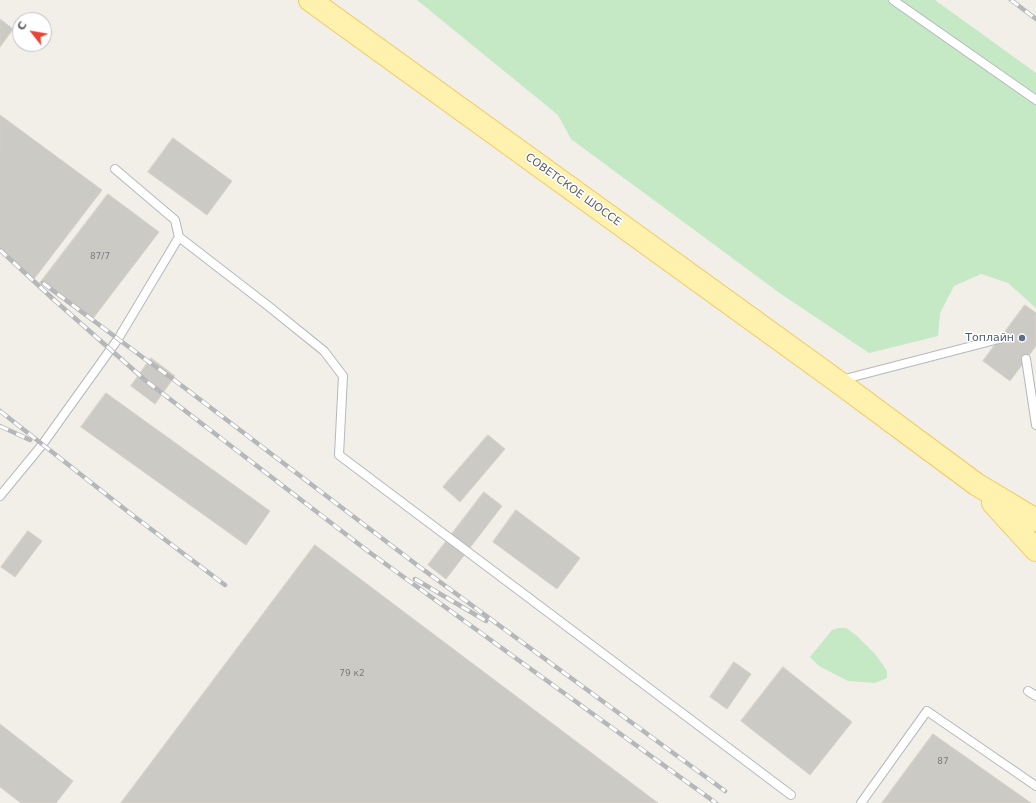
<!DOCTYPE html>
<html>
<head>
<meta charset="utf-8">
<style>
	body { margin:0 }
	#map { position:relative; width:1036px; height:803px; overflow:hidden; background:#f1efe8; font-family:"DejaVu Sans",sans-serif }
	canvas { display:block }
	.north { position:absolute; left:12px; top:12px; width:40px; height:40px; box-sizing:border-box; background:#fff; border:1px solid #bfc1c3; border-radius:50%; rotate:301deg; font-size:11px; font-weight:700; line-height:16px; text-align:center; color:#5f6368 }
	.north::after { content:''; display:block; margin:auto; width:14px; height:18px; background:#ea4335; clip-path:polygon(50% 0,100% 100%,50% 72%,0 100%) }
</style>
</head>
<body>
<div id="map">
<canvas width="1036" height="803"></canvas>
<div class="north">С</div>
</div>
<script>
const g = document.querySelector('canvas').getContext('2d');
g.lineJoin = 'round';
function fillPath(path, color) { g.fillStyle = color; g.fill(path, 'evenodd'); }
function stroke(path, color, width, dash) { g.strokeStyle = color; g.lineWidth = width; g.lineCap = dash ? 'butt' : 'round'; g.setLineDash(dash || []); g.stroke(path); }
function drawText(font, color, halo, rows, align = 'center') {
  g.font = font + ' "DejaVu Sans",sans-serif'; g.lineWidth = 3; g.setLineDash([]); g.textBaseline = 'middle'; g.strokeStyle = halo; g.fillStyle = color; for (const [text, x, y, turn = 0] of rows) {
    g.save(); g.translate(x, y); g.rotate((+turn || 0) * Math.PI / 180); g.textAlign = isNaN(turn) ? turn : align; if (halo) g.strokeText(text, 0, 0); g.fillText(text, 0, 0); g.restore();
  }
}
fillPath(new Path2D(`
	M417,0h518l101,73v235l-28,-25 -27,-9 -27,12 -14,27 -2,23 -69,17 -88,-59 -210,-155 -13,-24z
	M839,628h7l11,8 18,18 12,17v7l-12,5 -27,-2 -29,-15 -9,-9 22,-27z`), '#c5e8c5');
const building = new Path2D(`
	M0,19l13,10 -13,18z
	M0,115l102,75 -68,89 -34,-27z
	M173,138l59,43 -25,34 -59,-43z
	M108,194l51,38 -68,89 -51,-38z
	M1025,305l11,8v33l-26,35 -27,-20z
	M151,358l24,18 -20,28 -24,-18z
	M106,393l164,118 -24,34 -165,-118z
	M488,435l17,14 -45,53 -17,-15z
	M484,492l18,14 -56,73 -18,-14z
	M516,510l64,48 -23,31 -64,-47z
	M28,531l14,10 -27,36 -14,-10z
	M315,545l343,258h-537z
	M734,662l17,12 -24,35 -17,-12z
	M783,667l69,55 -42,53 -69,-54z
	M0,724l73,57 -17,22h-35l-21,-16z
	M933,734l81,57 17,12h-149z`);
fillPath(building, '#cccac5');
stroke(building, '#d6d1c6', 1);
const service = new Path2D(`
	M893,0l143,100
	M115,169l60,51 4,17 88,68 57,46 19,25 -4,79 452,340
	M1026,359l10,66
	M841,380l158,-41
	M0,496l42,-51 76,-106 61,-102
	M1028,691l8,5
	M861,803l66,-92 109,75`);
const primary = new Path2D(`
	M310,0l527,381 139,103 60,36
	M993,503l43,47`);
stroke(service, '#b5b8bc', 10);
stroke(primary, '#f2c960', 24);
stroke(service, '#fff', 8);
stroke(primary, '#fff2af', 22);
const rail = new Path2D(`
	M1011,0l25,19
	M0,250l52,48 93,82 224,172 347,251
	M43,283l106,79 24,17 248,189 304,223
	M0,411l131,103 94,71
	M0,426l30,14
	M415,579l71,42`);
stroke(rail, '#b6b7b8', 4.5);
stroke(rail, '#fff', 3, [9]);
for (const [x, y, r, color] of [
	[1022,338,4,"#5c6f8a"]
]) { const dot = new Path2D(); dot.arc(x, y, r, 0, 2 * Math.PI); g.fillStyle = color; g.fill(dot); stroke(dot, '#fff', 1.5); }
drawText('9px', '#7a7d7f', null, [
	["87/7",100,257],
	["79 к2",352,674],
	["87",943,762]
]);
drawText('11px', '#5f6368', '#fff', [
	["СОВЕТСКОЕ ШОССЕ",573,190,36]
]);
drawText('11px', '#4e5e75', '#fff', [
	["Топлайн",1014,338]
], 'right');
</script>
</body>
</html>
